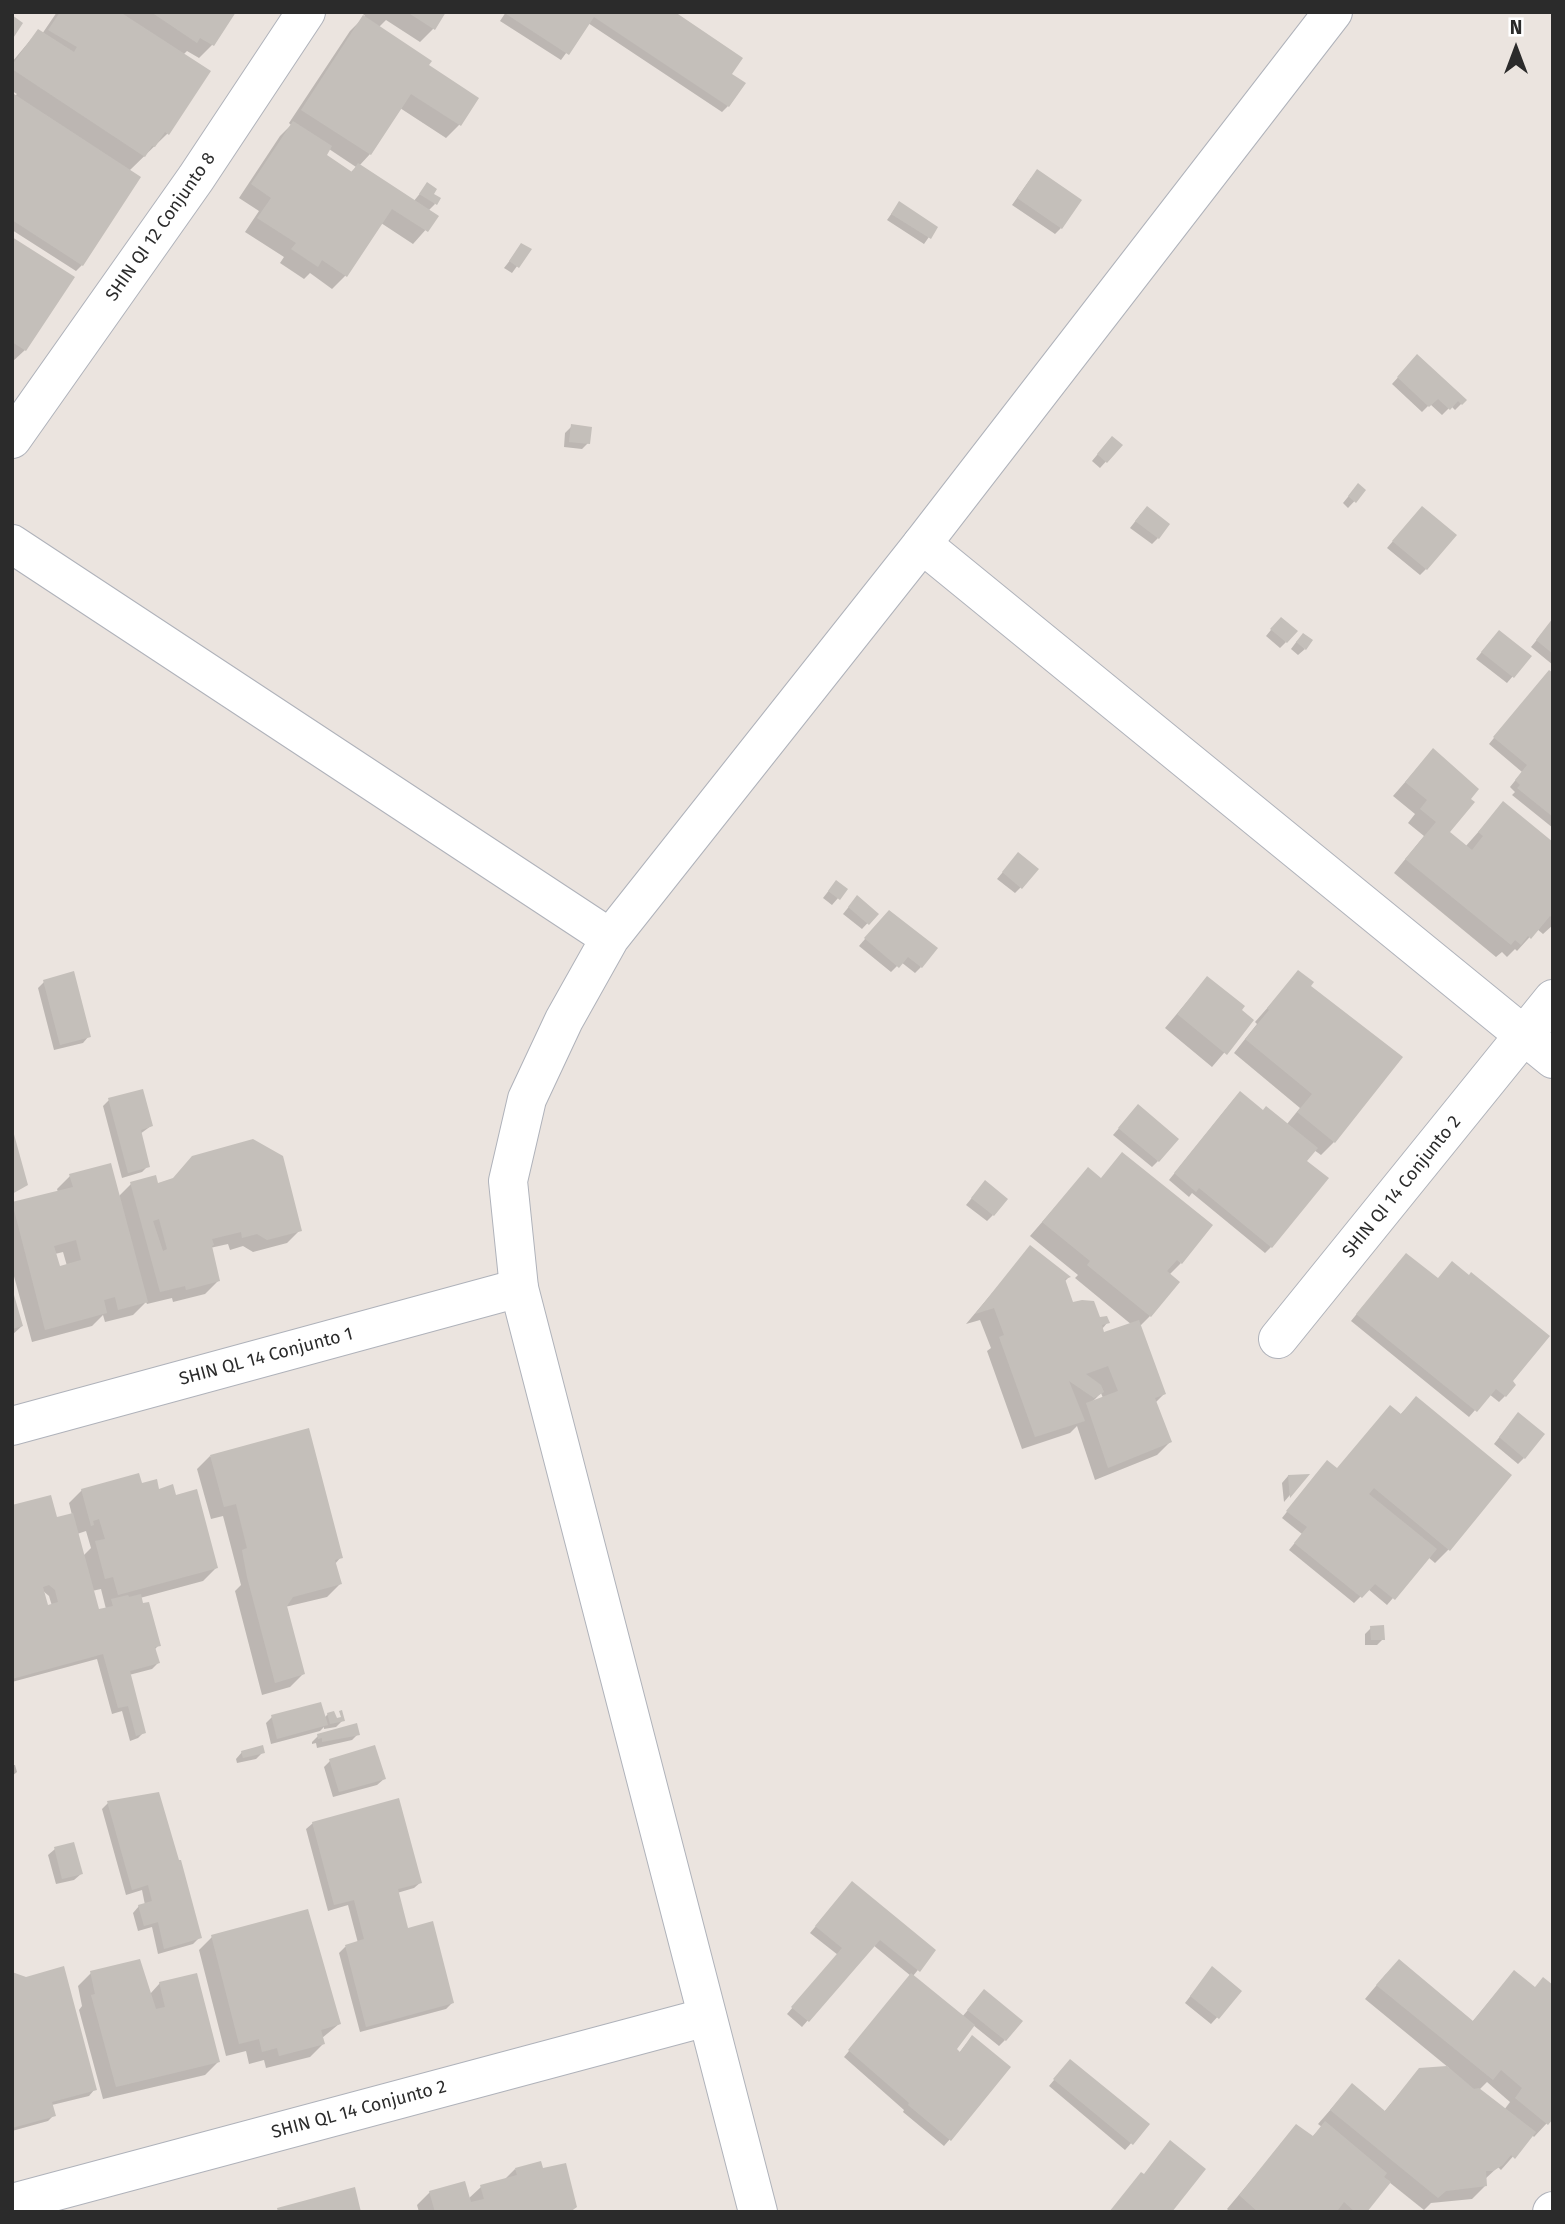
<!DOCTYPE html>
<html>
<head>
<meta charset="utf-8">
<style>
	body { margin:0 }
	#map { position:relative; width:1565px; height:2224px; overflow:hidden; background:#ebe4df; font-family:"Fira Sans",sans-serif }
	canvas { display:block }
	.frame { position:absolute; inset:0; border:14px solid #2b2b2b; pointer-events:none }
	.north { position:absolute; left:1481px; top:14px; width:70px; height:70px; -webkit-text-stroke:5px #fff; paint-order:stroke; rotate:0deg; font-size:19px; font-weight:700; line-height:28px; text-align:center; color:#2b2b2b }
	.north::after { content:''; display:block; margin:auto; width:24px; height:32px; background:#2b2b2b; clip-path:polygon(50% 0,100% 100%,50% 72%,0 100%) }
</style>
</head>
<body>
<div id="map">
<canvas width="1565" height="2224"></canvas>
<div class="frame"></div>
<div class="north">N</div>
</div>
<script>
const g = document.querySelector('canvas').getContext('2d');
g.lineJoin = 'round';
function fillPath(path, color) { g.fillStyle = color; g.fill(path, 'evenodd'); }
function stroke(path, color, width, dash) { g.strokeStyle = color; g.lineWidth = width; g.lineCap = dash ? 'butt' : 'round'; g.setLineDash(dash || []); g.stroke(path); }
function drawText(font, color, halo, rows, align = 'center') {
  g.font = font + ' "Fira Sans",sans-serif'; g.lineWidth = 7; g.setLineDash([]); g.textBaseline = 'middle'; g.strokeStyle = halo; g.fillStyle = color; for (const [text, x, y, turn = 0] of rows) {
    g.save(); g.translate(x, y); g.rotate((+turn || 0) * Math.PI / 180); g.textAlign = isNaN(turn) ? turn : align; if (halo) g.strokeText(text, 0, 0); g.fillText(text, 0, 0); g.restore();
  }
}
fillPath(new Path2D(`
	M57,12h177l-22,33 -13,13 -12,-7 -4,4 25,17 -41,62 -38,37 -47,94 -6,6 -64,-41v-132l5,-4 -5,-3v-29l26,-31 4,3z
	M361,12h83l-11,17 -13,13 -34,-22 -8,8 49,38 50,33 -18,26 -13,13 -46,-30 -30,46 -11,12 54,36 14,-17 8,19 -7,7 9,6 -24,27 -32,-21 -36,53 -13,13 -22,-16 -6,6 -24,-16 4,-6 -39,-25 14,-21 -20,-13 41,-62 11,-11 -2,-2 61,-92 15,-15zM329,149l27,18 -6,6 -25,-17z
	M506,12h166l57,63 -1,31 -6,6 -134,-89 -27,37 -61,-39z
	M1031,178l30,50 -6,6 -43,-29z
	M899,203l37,24 -12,17 -37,-24z
	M12,239l13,111 -13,12z
	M522,245l7,5 -17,23 -8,-5z
	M1411,363l54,37 -10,10 -4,-4 -9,9 -12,-11 -8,8 -30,-28z
	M572,426l16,17 -6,6 -18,-2 1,-14z
	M1106,444l15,1 -21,23 -8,-7z
	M1364,491l-16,17 -5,-5 9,-11z
	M1141,514l17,24 -6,6 -22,-16z
	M1416,514l10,55 -6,6 -33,-27z
	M1553,620v45l-22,-18z
	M1275,625l11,17 -6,6 -14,-12z
	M1493,638l37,18 -23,27 -31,-24z
	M1297,641l8,8 -7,6 -7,-6z
	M1553,675v153l-41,-33 3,-3 -5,-5 12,-15 -33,-28 54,-66z
	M1433,750l15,83 17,14 38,-43 50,41v80l-10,9 -6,-5 -20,22 -2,-2 -8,8 -5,-5 -6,5 -102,-84 30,-37 -16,-13 7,-9 -22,-18z
	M1012,861l9,26 -6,6 -18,-14z
	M830,889l15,1 -13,15 -9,-7z
	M851,904l25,10 -14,15 -19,-15z
	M883,918l38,49 -6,6 -14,-11 -10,10 -32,-26z
	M1298,973l11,13 25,156 -13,13 -7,-5 -9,11 -34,86 -6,6 -73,-60 -3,4 -20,-17 65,-81 53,25 13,-16 -66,-55 23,-29 -2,-2z
	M1207,978l45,42 -40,47 -47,-39z
	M44,982l45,54 -6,7 -29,7 -16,-62z
	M109,1100l42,26 -11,8 8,32 -6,6 -20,6 -19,-72z
	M1132,1113l26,48 -6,6 -39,-32z
	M1088,1169l93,94 -12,12 -19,41 -10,10 24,68 -9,9 15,39 -13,13 -62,25 -18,-54 -7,7 -48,16 -35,-98 4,-3 -11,-28 -14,4 65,-77 38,30 -5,5 8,22 36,18 -6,7 1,6 29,-10 -57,-47 3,-3 -48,-39zM1101,1393l2,5 -12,5z
	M70,1176l49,20 12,-12 26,1 143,45 -13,13 -34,9 -10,-6 -13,4 -2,-6 -18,4 8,33 -13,13 -32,8 -1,-4 -25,6 -1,-2 -13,13 -28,7 -2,-7 -11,11 -60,16 -20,-73v-65l46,-12 -1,-3zM63,1252l4,14 -8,2 -4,-14z
	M980,1188l13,27 -6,6 -21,-16z
	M1400,1261l110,120 -5,15 -6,6 -10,-8 -20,23 -118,-96z
	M12,1292l10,34 -10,9z
	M1416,1398l94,78 -62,74 -13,13 -7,-6 -41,48 -19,-16 -14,14 -65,-53 13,-16 -20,-16 39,-49 15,1 63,-54z
	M1512,1421l12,37 -6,6 -24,-20z
	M210,1456l131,101 -6,7 5,20 -13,13 -42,10 18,67 -13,13 -28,8 -27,-104 6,-6 -18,-69 -12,3 -14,-50z
	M1288,1476h18l-22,26 -2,-19z
	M141,1485l34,12 41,71 -13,13 -63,17 19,47 -5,5 4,13 -6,6 -23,6 15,57 -6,6 -8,3 -8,-30 -10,3 -15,-55 -85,23v-175l44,12 16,-4 -3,-12 13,-13zM86,1531l5,17 -8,8 -6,-22zM101,1589l5,20 -8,2 -6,-20zM42,1590l7,6 3,10 -6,1z
	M1371,1628l12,11 -6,6h-12v-11z
	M328,1714l8,6h7l-7,7 -12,2v-2l-4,4 -49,13 -5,-21 6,-6 52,1z
	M358,1734l-6,6 -35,8 -1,-5 -4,1v-2l6,-6z
	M242,1752h21l-7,7 -19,4 -1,-4z
	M330,1761l54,18 -7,6 -44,12 -9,-30z
	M12,1765h3l2,7 -5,4z
	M108,1803l92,134 -7,7 -35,10 -6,-27 -14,4 -5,-18 6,-7 6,-1 -3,-15 -16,5 -24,-86z
	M313,1823l108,59 -7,6 -17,5 9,37 46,73 -6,6 -86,23 -21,-79 6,-6 13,-4 -10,-38 -20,6 -22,-82z
	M55,1849l26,25 -7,6 -18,4 -8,-29z
	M846,1890l88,60 -21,26 49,41 16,-19 27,42 -6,6 -26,-21 -19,24 5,4 7,-9 -16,95 -6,7 -41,-34 1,-2 -60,-53 67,-81 -38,-31 -71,82 -15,-13 51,-59 -28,-22z
	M212,1937l127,87 -17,14 1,6 -13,13 -44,11 -2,-8 -15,4 -3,-13 -20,5 -27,-106z
	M1212,1968l28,24 -29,32 -26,-21z
	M1514,1972l33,151 -13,14 -2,-2 -31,35 -3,-3 -13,12v7l-13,13 -41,4 -7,7 -35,-28 -24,30h-135l-3,-3 70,-83 14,12 11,-11 -4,-3 34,-39 32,27 35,-42 30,-2 -84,-69 21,-25 86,48zM1487,2082l23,20 -6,8 -25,-20z
	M91,1973l59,21 10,-11 58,79 -13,13 -102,24 -24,-89 3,-4 -4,-20z
	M12,1974l83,115 -6,7 -37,9 2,10 -6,6 -36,10z
	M1064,2068l84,56 -23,26 -76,-64z
	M515,2169l55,43h-151l-2,-7 13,-13 38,7 13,-12 23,-7z`), '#0003');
fillPath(new Path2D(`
	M60,12h60l91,59 -42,64 -4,-3 -10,15 -3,-1 -7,11 -133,-88v-4l26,-36 36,23 3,-5 -29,-17z
	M151,12h85l-22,34 -14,-8 -3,5z
	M407,12h39l-11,18z
	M503,12h172l68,46 -11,16 14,9 -17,24 -135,-90 -25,38z
	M12,15l11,8 -11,17z
	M363,15l69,46 -3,4 50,33 -18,28 -50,-32 -40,61 -70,-45z
	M14,94l127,83 -58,89 -71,-46v-124z
	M293,121l39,25 -5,9 25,17 6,-9 81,53 -11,16 -36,-23 -45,68 -25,-17 -4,7 -27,-18 5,-6 -39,-25 14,-20 -20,-14z
	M1037,169l45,31 -20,29 -45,-31z
	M427,182l10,7 -3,5 7,4 -4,7 -18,-11z
	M899,201l39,26 -7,12 -40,-25z
	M12,237l63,40 -49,74 -14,-9z
	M521,243l11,6 -13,19 -10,-7z
	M1417,354l50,46 -5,5 -4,-4 -8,9 -12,-11 -9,8 -32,-30z
	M571,424l21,3 -2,17 -21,-2z
	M1112,436l11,9 -16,18 -10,-9z
	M1358,483l8,7 -10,13 -8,-7z
	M1147,506l23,18 -11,15 -24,-18z
	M1422,506l35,29 -30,35 -35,-29z
	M1281,617l17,14 -11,12 -17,-14z
	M1553,618v36l-17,-14z
	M1499,630l33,26 -18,22 -33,-26z
	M1303,633l10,7 -7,10 -10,-8z
	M1549,670l4,3v144l-36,-29 3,-3 -5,-5 12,-15 -34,-28z
	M1433,748l46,41 -8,10 4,3 -25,30 22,18 11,-14 -5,-4 25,-31 50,41v76l-3,-2 -19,23 -3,-3 -7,9 -6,-5 -4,5 -106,-86 31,-37 -16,-13 7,-9 -22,-18z
	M1018,852l21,17 -17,20 -20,-17z
	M836,880l12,9 -8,11 -12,-9z
	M857,895l22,19 -10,11 -21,-18z
	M889,910l49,38 -16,20 -14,-11 -9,11 -35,-30z
	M1298,970l16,12 -3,4 92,71 -68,86 -38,-31 15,-18 -67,-55 24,-29 -2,-2z
	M74,971l17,66 -31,8 -17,-65z
	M1207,976l38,30 -3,4 12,10 -27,35 -50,-41z
	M143,1089l10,37 -12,4 9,37 -22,6 -20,-75z
	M1240,1091l23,19 3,-4 52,42 -11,13 22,17 -57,70 -73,-60 -3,4 -22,-19z
	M1138,1104l41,35 -20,23 -41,-34z
	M12,1127l16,58 -16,9z
	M253,1139l30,17 19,75 -35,9 -10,-6 -15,4 -1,-6 -29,7 2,6 -2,1 8,35 -34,9 -1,-4 -25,6 -30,-110 26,-7 2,8 15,-5 19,-22zM159,1219l8,30 -4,2 -10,-30z
	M1122,1152l91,73 -31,39 -5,-4 -10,11 13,11 -29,35 -64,-52 3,-4 -48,-39 46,-55 13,11z
	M111,1163l37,139 -30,8 -3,-13 -11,3 3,13 -62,17 -33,-128 61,-15 -4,-13zM76,1240l5,20 -21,6 -6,-20z
	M985,1180l23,19 -14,17 -23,-18z
	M1030,1245l41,32 -6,2 8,23 9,-2 12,1 6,16 7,-1 3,7 -8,2 2,7 35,-12 27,74 -11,4 17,44 -64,26 -22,-65 32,-12 -10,-25 -22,8 15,11 3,7 -10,6 -25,-17 16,40 -50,16 -36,-100 5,-2 -10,-27 -19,6z
	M1406,1253l32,25 14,-17 17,14 2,-3 79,64 -37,45 3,4 -10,12 -10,-8 -19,23 -121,-98z
	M12,1288l11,38 -11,3z
	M1416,1396l96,79 -62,76 -76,-63 -5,6 68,55 -42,51 -20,-16 -13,14 -68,-55 13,-16 -21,-16 41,-51 10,8 53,-63 11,9z
	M1518,1412l27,22 -20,25 -26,-22z
	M309,1428l34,130 -8,2 7,24 -49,13 -6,9 18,68 -30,9 -28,-106 -5,-27 5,-2 -11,-44 -12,3 -14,-52z
	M139,1473l3,10 15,-4 2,10 14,-5 3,11 21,-6 21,79 -100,27 -5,-18 -8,2 -10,-38 10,-2 -6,-20 -6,2 1,4 -3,1 -10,-37z
	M1310,1474l-20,24 -2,-23z
	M51,1495l6,22 16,-4 26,96 14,-3 -2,-7 17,-4 1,2 12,-3 2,9 6,-1 12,44 -6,1 5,16 -30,8 16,62 -10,3 -8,-30 -10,2 -15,-54 -91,25v-174zM49,1585l6,5 3,12 -10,3 -5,-18z
	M1384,1625l1,15h-14l-1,-14z
	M321,1702l7,23 -51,14 -6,-24z
	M342,1710l3,11 -15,3 -3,-11 7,-2 3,7 4,-1 -2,-6z
	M357,1723l3,12 -38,7v-4l-4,1 -1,-5z
	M263,1745l2,8 -22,5 -2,-7z
	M375,1745l11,34 -47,13 -10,-33z
	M159,1792l20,68h2l21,78 -38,11 -6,-27 -14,4 -6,-21 14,-4 -4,-16 -16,5 -25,-89z
	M399,1798l23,85 -24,6 10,39 25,-7 21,82 -88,24 -21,-82 19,-6 -10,-39 -20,5 -22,-83z
	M74,1842l9,32 -21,5 -8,-32z
	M852,1881l84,69 -16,22 -40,-32 -71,82 -18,-15 51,-59 -27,-22z
	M308,1909l33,115 -20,6 4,14 -46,12 -2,-8 -15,4 -3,-13 -20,5 -28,-109z
	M140,1959l16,50 9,-2 -6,-25 38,-9 23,89 -104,25 -25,-92 4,-1 -5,-23z
	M1399,1959l74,62 41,-51 21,17 8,-10 10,8v134l-5,6 -33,-27 7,-10 -21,-18 -8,10 -117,-95z
	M64,1966l33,124 -45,12 4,14 -44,12v-156l14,5z
	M1212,1966l30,25 -23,28 -29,-23z
	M911,1973l64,52 -18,24 3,3 12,-17 39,32 -60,74 -43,-36 1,-2 -61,-53z
	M984,1989l39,32 -17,20 -39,-31z
	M1070,2059l80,65 -17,21 -80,-66z
	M1447,2066l27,23 5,-1 57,44 -21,27 -4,-4 -8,10 -10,6h-7l1,15 -41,5 -8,7 -108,-88 22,-27 33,28 34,-43z
	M1325,2121l62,52 -3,4 7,5 -24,30h-12l-11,-10 -6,8 2,2h-82l-19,-17 57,-71 17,12z
	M1170,2140l36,29 -34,43h-63l32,-40 3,2z
	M541,2161l2,7 23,-5 11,44 -7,5h-135l-6,-21 36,-10 6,21 13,-3 -4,-14 37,-10 -2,-7z
	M355,2187l6,25h-83l-1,-4z`), '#c4bfba');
const minor = new Path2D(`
	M12,439l184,-261 110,-166
	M922,544l631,515
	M1278,1339l275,-340
	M12,1426l507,-138
	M12,2203l695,-186
	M1552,2212l1,-1`);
const tertiary = new Path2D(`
	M12,544l598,394
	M758,2212l-239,-924 -11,-107 19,-82 37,-79 46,-82 312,-394 411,-532`);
stroke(minor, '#afb2ba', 40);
stroke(tertiary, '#afb2ba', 40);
stroke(minor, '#fff', 38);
stroke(tertiary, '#fff', 38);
drawText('18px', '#2b2b2b', '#fff', [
	["SHIN QI 12 Conjunto 8",161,227,-55],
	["SHIN QI 14 Conjunto 2",1402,1187,-51],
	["SHIN QL 14 Conjunto 1",266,1357,-15],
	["SHIN QL 14 Conjunto 2",359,2110,-15]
]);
</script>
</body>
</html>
